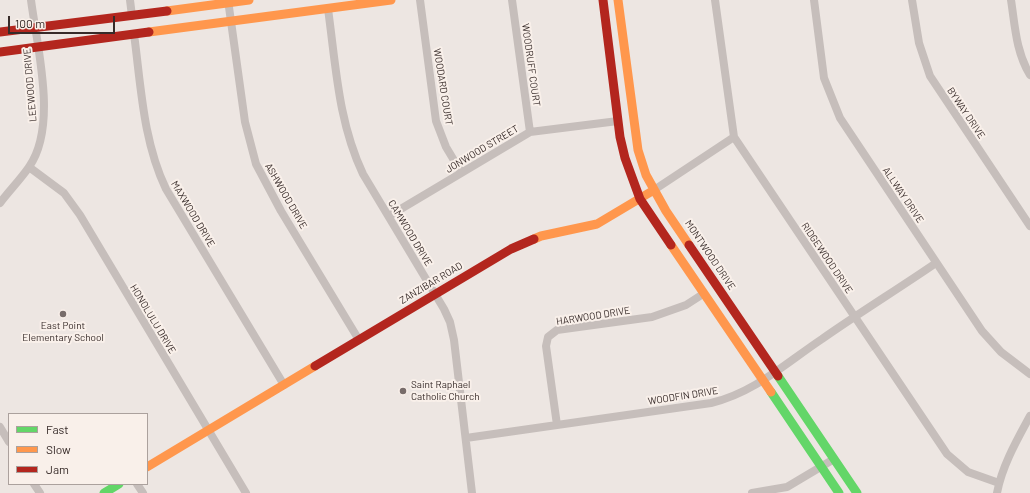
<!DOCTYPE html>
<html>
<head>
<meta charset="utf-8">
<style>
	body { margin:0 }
	#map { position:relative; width:1030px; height:493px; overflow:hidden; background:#ede6e2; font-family:Barlow,sans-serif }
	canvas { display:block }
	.legend { position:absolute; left:8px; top:413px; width:140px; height:72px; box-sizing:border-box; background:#f9f0ea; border:1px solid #aba19d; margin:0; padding:5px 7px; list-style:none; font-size:12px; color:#372b29 }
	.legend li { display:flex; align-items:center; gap:8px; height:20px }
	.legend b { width:20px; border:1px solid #aba19d }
	.scale { position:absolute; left:8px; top:16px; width:107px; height:18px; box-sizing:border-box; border:2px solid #372b29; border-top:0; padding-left:5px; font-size:12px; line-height:14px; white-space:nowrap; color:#372b29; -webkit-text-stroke:3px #f9f0ea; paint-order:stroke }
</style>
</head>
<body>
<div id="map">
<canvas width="1030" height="493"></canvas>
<ul class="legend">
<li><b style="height:5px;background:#63d668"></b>Fast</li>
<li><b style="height:5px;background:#ff974d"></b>Slow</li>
<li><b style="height:5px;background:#b3261e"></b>Jam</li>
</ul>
<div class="scale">100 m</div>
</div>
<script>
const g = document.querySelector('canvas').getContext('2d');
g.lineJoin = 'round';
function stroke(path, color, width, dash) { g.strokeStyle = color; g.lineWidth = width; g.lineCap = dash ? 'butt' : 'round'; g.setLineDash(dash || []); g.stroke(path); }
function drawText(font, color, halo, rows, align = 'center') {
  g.font = font + ' Barlow,sans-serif'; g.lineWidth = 4; g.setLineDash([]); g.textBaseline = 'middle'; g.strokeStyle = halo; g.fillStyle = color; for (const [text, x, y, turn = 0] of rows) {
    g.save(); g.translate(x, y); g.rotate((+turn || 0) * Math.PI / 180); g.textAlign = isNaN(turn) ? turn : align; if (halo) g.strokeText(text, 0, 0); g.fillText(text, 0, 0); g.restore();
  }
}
stroke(new Path2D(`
	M130,0l2,16
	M228,0l17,122 11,42 25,47 78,129
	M420,0l16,121 10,26 15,25
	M512,0l18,132
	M715,0l19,137 213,317 21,18 31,11
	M814,0l10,78 16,40 142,213 19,21 29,22
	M912,0l7,43 11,33 100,150
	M1011,0c4,26 5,52 19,75
	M328,9c8,57 10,112 35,165l81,135 6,13 4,18 18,153
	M134,34c7,52 9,107 32,155l118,196
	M29,167l35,26 16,22 166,278
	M654,190l80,-53
	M0,203c9,-12 20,-23 29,-36 29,-41 8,-120 2,-167
	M389,216l141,-84 88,-11
	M557,425l-11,-79 2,-9 9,-7 95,-13 34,-12 17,-11
	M0,427l9,15
	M466,438l245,-35c43,-10 75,-40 111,-64 37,-26 76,-50 114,-76
	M34,484l6,9
	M137,484l6,9
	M752,493l35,-6 47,-28
	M997,493c5,-27 20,-53 33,-77`), '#c6bebb', 8);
stroke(new Path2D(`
	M778,376l79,117
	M771,392l68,101
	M104,493l15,-9`), '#63d668', 9);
stroke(new Path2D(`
	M618,0l20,150 8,25 20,36 23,34
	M167,11l82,-11
	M149,32l242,-32
	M534,239l7,-3 56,-12 57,-34
	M671,245l100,147
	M147,467l168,-101`), '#ff974d', 9);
stroke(new Path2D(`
	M603,0l17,137 5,21 15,41 31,46
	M0,32l167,-21
	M0,52l149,-20
	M689,245l89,131
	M315,366l196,-117 23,-10`), '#b3261e', 9);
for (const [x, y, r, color] of [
	[63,314,4,"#776c6a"],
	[403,391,4,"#776c6a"]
]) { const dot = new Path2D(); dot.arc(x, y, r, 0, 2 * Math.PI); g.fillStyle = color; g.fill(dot); stroke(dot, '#f9f0ea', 1.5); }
drawText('10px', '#372b29', '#f9f0ea', [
	["WOODRUFF COURT",531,65,82],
	["LEEWOOD DRIVE",30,85,-95],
	["WOODARD COURT",443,87,81],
	["BYWAY DRIVE",966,113,56],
	["JONWOOD STREET",482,149,-31],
	["ALLWAY DRIVE",903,195,56],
	["ASHWOOD DRIVE",286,196,60],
	["MAXWOOD DRIVE",193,214,59],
	["CAMWOOD DRIVE",410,233,59],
	["MONTWOOD DRIVE",710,255,56],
	["RIDGEWOOD DRIVE",827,258,56],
	["ZANZIBAR ROAD",431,283,-31],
	["HARWOOD DRIVE",593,316,-9],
	["HONOLULU DRIVE",153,319,59],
	["WOODFIN DRIVE",683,396,-9]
]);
drawText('10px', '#372b29', '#f9f0ea', [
	["East Point",63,326],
	["Elementary School",63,338],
	["Saint Raphael",411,385,"left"],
	["Catholic Church",411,397,"left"]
]);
</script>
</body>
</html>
